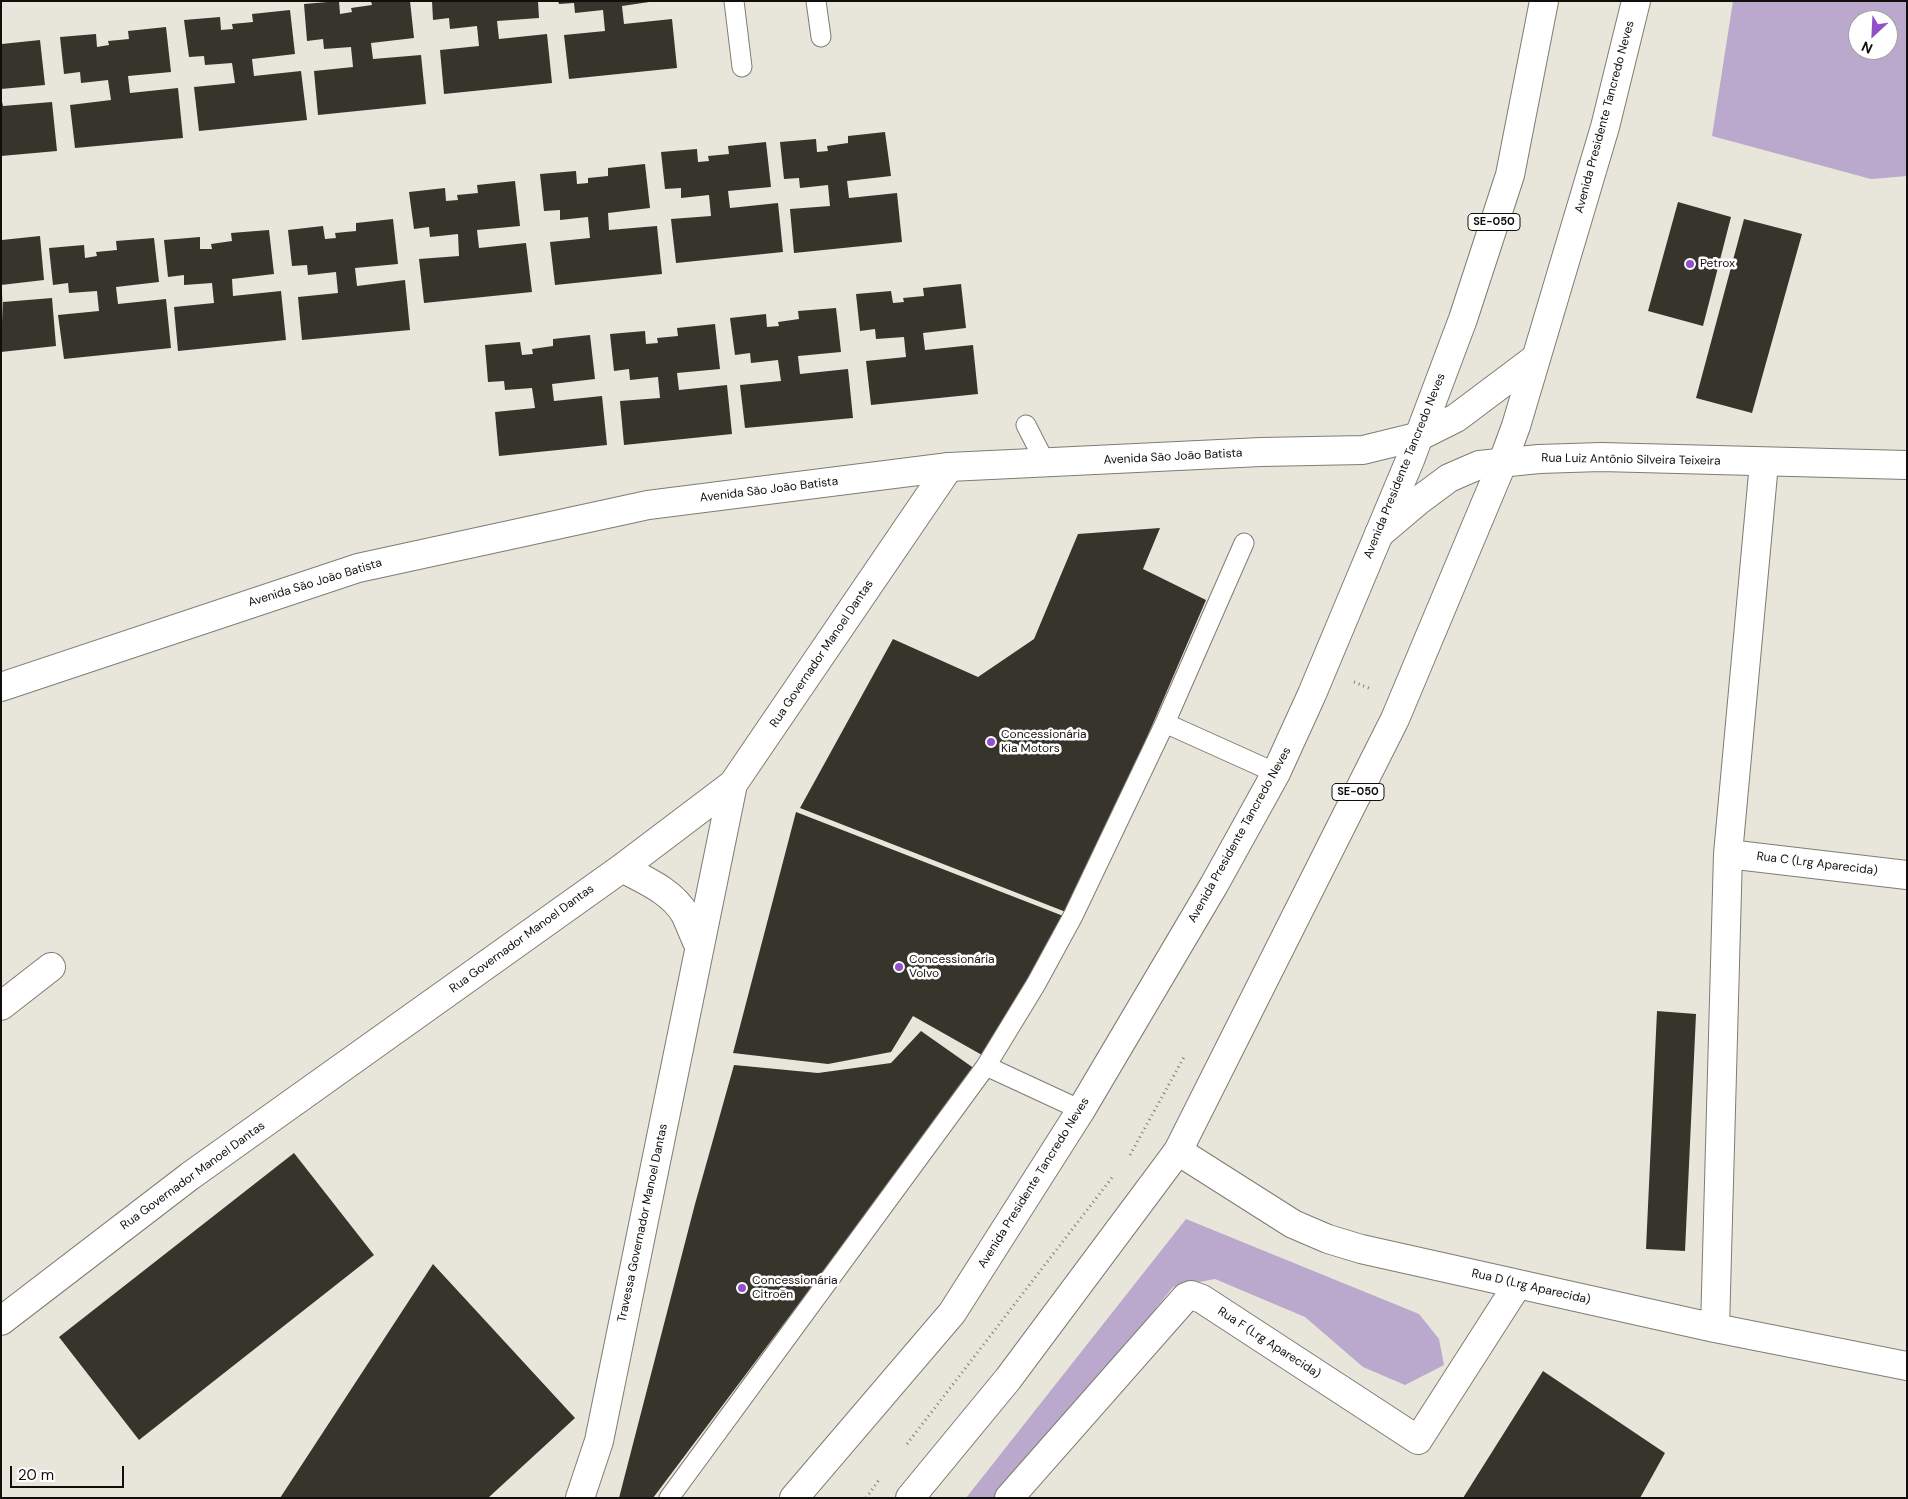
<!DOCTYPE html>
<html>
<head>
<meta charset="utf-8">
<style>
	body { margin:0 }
	#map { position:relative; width:1908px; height:1499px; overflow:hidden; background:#e8e5da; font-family:"DM Sans",sans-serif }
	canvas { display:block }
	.frame { position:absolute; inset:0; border:2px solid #110f0c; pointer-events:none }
	.north { position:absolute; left:1848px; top:10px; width:50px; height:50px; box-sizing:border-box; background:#fff; border:1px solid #a09f9e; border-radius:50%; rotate:205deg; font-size:14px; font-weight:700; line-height:20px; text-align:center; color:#110f0c }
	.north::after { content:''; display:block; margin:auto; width:18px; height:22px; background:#9150c6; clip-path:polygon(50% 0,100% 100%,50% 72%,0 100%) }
	.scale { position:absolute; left:10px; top:1466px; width:114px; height:22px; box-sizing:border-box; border:2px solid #110f0c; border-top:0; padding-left:6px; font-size:15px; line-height:18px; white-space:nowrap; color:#110f0c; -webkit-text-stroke:4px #fff; paint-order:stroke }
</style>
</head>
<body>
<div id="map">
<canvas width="1908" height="1499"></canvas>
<div class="frame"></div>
<div class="north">N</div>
<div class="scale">20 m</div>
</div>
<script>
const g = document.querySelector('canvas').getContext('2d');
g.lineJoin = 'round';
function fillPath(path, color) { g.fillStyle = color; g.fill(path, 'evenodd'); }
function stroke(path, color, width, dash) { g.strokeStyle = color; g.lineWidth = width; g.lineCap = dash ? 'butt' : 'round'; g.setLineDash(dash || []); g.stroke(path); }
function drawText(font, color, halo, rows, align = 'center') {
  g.font = font + ' "DM Sans",sans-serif'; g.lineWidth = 5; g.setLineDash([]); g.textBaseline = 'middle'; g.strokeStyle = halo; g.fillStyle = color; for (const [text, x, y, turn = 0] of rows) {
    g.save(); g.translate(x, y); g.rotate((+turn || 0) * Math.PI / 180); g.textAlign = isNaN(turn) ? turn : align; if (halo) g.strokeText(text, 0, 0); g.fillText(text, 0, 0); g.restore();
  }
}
fillPath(new Path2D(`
	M1733,1h174v175l-36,3 -159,-43zM1858,20h30v30h-30z
	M1186,1219l233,95 20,25 5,26 -39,20 -42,-18 -58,-50 -90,-38 -42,8 -170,211h-37z`), '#baa9cc');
fillPath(new Path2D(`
	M339,1l1,13 12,-2 -1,-4 21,-3 -1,-4h39l4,37 -43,5 2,16 48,-4 5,49 -108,11 -4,-44 39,-4 -2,-20 -27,2 -1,-10 -16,2 -3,-37z
	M432,1h106l1,17 -42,3 2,18 48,-5 5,49 -108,11 -4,-44 39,-4 -2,-20 -27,3 -1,-11 -16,2z
	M558,1h98l-34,5 2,18 48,-5 5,49 -108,11 -5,-44 41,-4 -2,-21 -28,3 -1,-10 -15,1z
	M290,10l5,44 -43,5 2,17 47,-5 6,49 -108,11 -5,-44 41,-4 -3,-20 -27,2 -1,-9 -15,1 -5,-37 36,-3 1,13 12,-1 -1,-5 21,-2 -1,-8z
	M166,27l5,45 -43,4 2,17 48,-5 5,50 -108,10 -5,-43 41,-5 -3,-20 -27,3 -1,-11 -16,2 -4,-37 36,-3 1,13 12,-2 -1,-4 21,-2 -1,-8z
	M40,40l5,45 -44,4 1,-45z
	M1,97l2,9 49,-4 5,49 -56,5z
	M885,132l6,44 -44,5 2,17 48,-5 5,49 -108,11 -4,-44 40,-3 -2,-21 -28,3 -1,-10 -15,1 -4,-37 36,-3 1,13 11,-1 -1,-5 21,-3v-7z
	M766,142l5,45 -43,4 2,17 48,-5 5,49 -107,11 -5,-44 40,-3 -2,-21 -28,3v-10l-16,1 -4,-37 36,-3 1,13 11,-1 -1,-5 21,-2 -1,-8z
	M645,164l5,44 -42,5 1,17 48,-4 5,48 -107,11 -5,-43 40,-4 -2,-21 -28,3v-10l-16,1 -4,-37 36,-3 1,13 11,-1v-5l20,-2v-8z
	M515,181l5,45 -43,4 2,18 47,-5 6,49 -108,11 -5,-44 40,-3 -1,-22 -28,3 -1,-10 -15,2 -5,-37 36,-4 1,13 12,-1 -1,-5 21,-2 -1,-8z
	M1678,202l53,15 -28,109 -55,-15z
	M393,219l5,45 -43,4 2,18 48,-6 5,50 -108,10 -4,-43 40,-4 -2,-21 -28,3 -1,-10 -15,1 -4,-36 35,-4 2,13 11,-1 -1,-5 21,-2v-8z
	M1744,219l58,15 -50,179 -56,-15z
	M269,230l5,44 -42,5 1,17 48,-5 5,49 -108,11 -4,-44 40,-4 -2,-20 -28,2v-10l-16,2 -4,-37 36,-3v12h12l-1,-5 21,-3 -1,-8z
	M40,236l4,44 -43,5 1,-45z
	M154,238l5,44 -43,5 2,17 48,-5 5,49 -107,11 -6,-44 41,-4 -2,-20 -28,2 -1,-10 -15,2 -4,-37 35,-3 1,13 12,-2 -1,-4 21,-2 -1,-9z
	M961,284l5,44 -43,5 2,17 48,-5 5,49 -107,11 -5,-44 40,-4 -2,-20 -28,2 -1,-10 -15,2 -4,-37 35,-3 2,12 11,-1 -1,-4 21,-2 -1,-8z
	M3,293v9l49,-4 4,48 -55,6z
	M836,308l5,44 -43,4 2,18 48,-5 5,49 -108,10 -5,-43 41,-4 -3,-21 -27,3 -1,-10 -15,2 -5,-37 36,-4 1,13 12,-1 -1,-4 21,-3 -1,-8z
	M715,324l5,45 -43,4 2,17 48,-5 5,49 -108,11 -4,-44 40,-3 -2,-21 -28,3 -1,-11 -15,2 -4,-37 35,-3 1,13 12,-1 -1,-5 21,-2 -1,-8z
	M590,335l5,44 -43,5 2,17 48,-5 5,49 -108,11 -4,-44 40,-4 -3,-20 -27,2 -1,-9 -16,1 -3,-37 35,-3 2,13 11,-1 -1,-5 21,-3v-7z
	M1160,528l-17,41 63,31 -135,314 -271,-106 93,-169 85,38 56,-38 44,-105z
	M796,812l275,107 -82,140 -76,-43 -22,36 -63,12 -95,-11z
	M1657,1011l39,3 -11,237 -39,-2z
	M921,1031l54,38 -322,429h-34l76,-294 39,-139 84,8 73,-10z
	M294,1153l80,102 -235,185 -80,-103z
	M433,1264l142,154 -87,80h-208z
	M1543,1371l122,82 -25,45h-177z`), '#37342b');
const lane = new Path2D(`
	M734,1l8,66
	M816,1l5,36
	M1026,425l20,39
	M1165,723l111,50
	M986,1066l95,44
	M669,1498l317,-432 50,-82 37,-68 92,-193 79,-180`);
const street = new Path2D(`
	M1728,854l179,21
	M622,868c22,12 50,23 63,46 5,10 9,22 14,32
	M1,1006l50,-39
	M1178,1151l115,73 35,15 33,10 354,79 192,38
	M1,1321l189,-145 432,-308 111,-84 216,-317
	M1715,1328l13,-474 36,-391
	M580,1498l19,-57 134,-657
	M1009,1498l177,-201 5,-2 11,4 216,141 100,-156`);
const secondary = new Path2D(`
	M1379,534l39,-33 31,-23 30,-13 60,-6 62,-2 306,8
	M1,687l357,-119 290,-63 301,-38 312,-15 102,-2 57,-14 36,-18 80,-60`);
const primary = new Path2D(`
	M794,1498l158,-185 129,-203 133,-225 62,-112 36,-79 98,-234 53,-141 47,-144 34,-174
	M910,1498l98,-119 170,-228 217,-432 107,-255 14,-38 89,-299 31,-126`);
stroke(lane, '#7f7c72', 21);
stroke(street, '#7f7c72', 30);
stroke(secondary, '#7f7c72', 30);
stroke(primary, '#7f7c72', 30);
stroke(new Path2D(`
	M1354,682l17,7
	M1130,1155l54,-98
	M907,1444l207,-269
	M866,1498l13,-18`), '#7f7c75', 3, [1, 4]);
stroke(lane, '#fff', 19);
stroke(street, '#fff', 28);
stroke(secondary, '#fff', 28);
stroke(primary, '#fff', 28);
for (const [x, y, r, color] of [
	[1690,264,5,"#9150c6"],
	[991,742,5,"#9150c6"],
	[899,967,5,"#9150c6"],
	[742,1288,5,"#9150c6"]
]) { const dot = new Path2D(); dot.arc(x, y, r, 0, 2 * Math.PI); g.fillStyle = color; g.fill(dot); stroke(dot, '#fff', 2); }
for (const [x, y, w] of [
	[1494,222,52],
	[1358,792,52]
]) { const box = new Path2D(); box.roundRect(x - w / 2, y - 8.5, w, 17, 4); g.fillStyle = '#fff'; g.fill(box); stroke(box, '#110f0c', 1); }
drawText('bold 11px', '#110f0c', null, [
	["SE-050",1494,222],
	["SE-050",1358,792]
]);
drawText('12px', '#110f0c', '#fff', [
	["Avenida Presidente Tancredo Neves",1605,117,-75],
	["Avenida São João Batista",1173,457,-3],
	["Rua Luiz Antônio Silveira Teixeira",1631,460,1],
	["Avenida Presidente Tancredo Neves",1405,466,-68],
	["Avenida São João Batista",769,490,-7],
	["Avenida São João Batista",315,583,-17],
	["Rua Governador Manoel Dantas",822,654,-56],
	["Avenida Presidente Tancredo Neves",1240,835,-61],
	["Rua C (Lrg Aparecida)",1817,864,7],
	["Rua Governador Manoel Dantas",522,939,-36],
	["Rua Governador Manoel Dantas",193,1176,-36],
	["Avenida Presidente Tancredo Neves",1034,1183,-58],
	["Travessa Governador Manoel Dantas",643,1223,-78],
	["Rua D (Lrg Aparecida)",1531,1287,13],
	["Rua F (Lrg Aparecida)",1269,1343,33]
]);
drawText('12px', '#110f0c', '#fff', [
	["Petrox",1700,264],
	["Concessionária",1001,735],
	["Kia Motors",1001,749],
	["Concessionária",909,960],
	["Volvo",909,974],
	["Concessionária",752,1281],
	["Citroën",752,1295]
], 'left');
</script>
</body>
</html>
